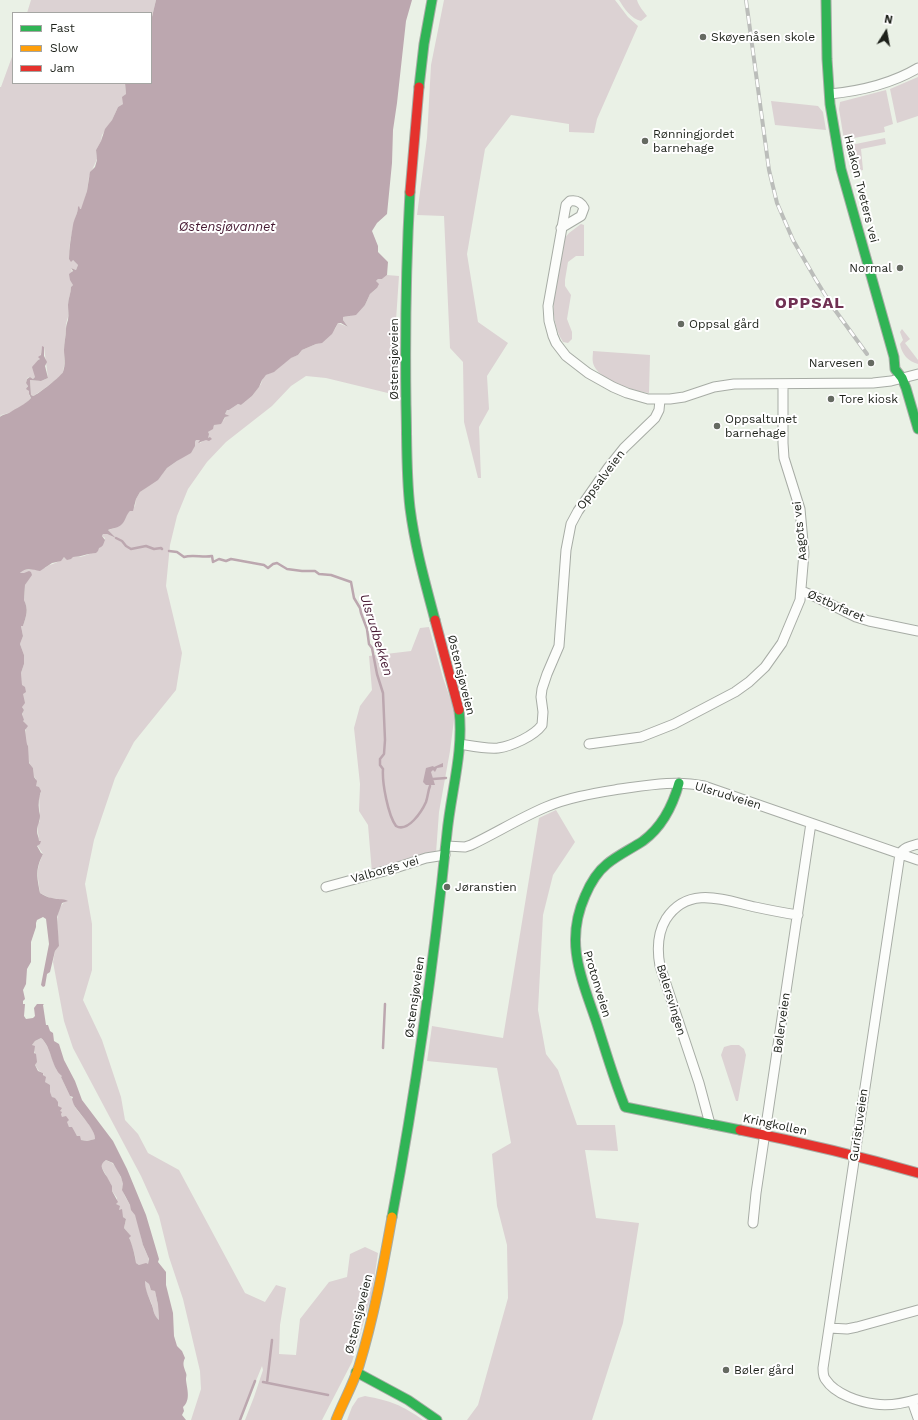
<!DOCTYPE html>
<html>
<head>
<meta charset="utf-8">
<style>
	body { margin:0 }
	#map { position:relative; width:918px; height:1420px; overflow:hidden; background:#eaf1e6; font-family:"Work Sans",sans-serif }
	canvas { display:block }
	.legend { position:absolute; left:12px; top:12px; width:140px; height:72px; box-sizing:border-box; background:#fff; border:1px solid #a5a6a3; margin:0; padding:5px 7px; list-style:none; font-size:12px; color:#1d211a }
	.legend li { display:flex; align-items:center; gap:8px; height:20px }
	.legend b { width:20px; border:1px solid #a5a6a3 }
	.north { position:absolute; left:866px; top:12px; width:40px; height:40px; -webkit-text-stroke:3px #fff; paint-order:stroke; rotate:11deg; font-size:11px; font-weight:700; line-height:16px; text-align:center; color:#1d211a }
	.north::after { content:''; display:block; margin:auto; width:14px; height:18px; background:#1d211a; clip-path:polygon(50% 0,100% 100%,50% 72%,0 100%) }
</style>
</head>
<body>
<div id="map">
<canvas width="918" height="1420"></canvas>
<ul class="legend">
<li><b style="height:5px;background:#30b455"></b>Fast</li>
<li><b style="height:5px;background:#ff9f0a"></b>Slow</li>
<li><b style="height:5px;background:#e5322d"></b>Jam</li>
</ul>
<div class="north">N</div>
</div>
<script>
const g = document.querySelector('canvas').getContext('2d');
g.lineJoin = 'round';
function fillPath(path, color) { g.fillStyle = color; g.fill(path, 'evenodd'); }
function stroke(path, color, width, dash) { g.strokeStyle = color; g.lineWidth = width; g.lineCap = dash ? 'butt' : 'round'; g.setLineDash(dash || []); g.stroke(path); }
function drawText(font, color, halo, rows, align = 'center') {
  g.font = font + ' "Work Sans",sans-serif'; g.lineWidth = 4; g.setLineDash([]); g.textBaseline = 'middle'; g.strokeStyle = halo; g.fillStyle = color; for (const [text, x, y, turn = 0] of rows) {
    g.save(); g.translate(x, y); g.rotate((+turn || 0) * Math.PI / 180); g.textAlign = isNaN(turn) ? turn : align; if (halo) g.strokeText(text, 0, 0); g.fillText(text, 0, 0); g.restore();
  }
}
fillPath(new Path2D(`
	M31,0h125l-5,21v-8h-124z
	M444,0h171l13,17 10,9 -41,93 -3,14 -25,-1v-8l-58,-9 -26,34 -18,105 11,68 30,21 -21,33 2,33 -10,18 2,51h-3l-14,-56 -1,-60 -13,-14 -6,-132 -27,-1 10,-77 4,-73z
	M619,0h18c2,7 6,10 10,16l-6,5c-10,-2 -17,-13 -22,-21z
	M13,54v29h112l1,11 -3,10 -5,3 -6,13 -10,15 -1,6 -5,9 1,9 -8,18 -2,14 -5,18h-4c-5,18 -9,32 -9,50l4,1 5,5 -2,5 -5,-2c2,5 0,11 2,17l-2,2c0,6 -3,12 -3,18 0,4 1,7 0,12 -1,4 -3,8 -2,12 0,7 -2,14 -2,21 0,7 1,15 -1,22 -2,5 -24,21 -30,24l-2,-1 -1,-15 11,1 7,-3 -4,-31h-2l-2,12 -2,1 -4,6 1,11 -2,2 -3,-2 -3,1 -1,5 2,2 -1,2 3,6 -1,2 2,3c-7,8 -19,15 -30,17l-1,2v-330h1z
	M918,77v39l-21,7 -7,-34z
	M886,90l7,34 -9,3 1,5 -41,8 -5,-31 1,-7z
	M771,101l47,5 5,6 3,18 -51,-5z
	M885,138l1,6 -25,5 2,21 -12,3 -5,-27z
	M581,224l3,1v31h-8l-8,6 -3,18v6l6,9 -4,24 5,13v7l-4,4 -5,-1c-19,-30 -4,-71 1,-103l5,-6z
	M387,275l12,1 -3,44v75l-70,-17 -20,-2 -15,10 -19,20 -46,36 -19,20 -19,27 -11,27 -7,29 -4,41 16,67 -6,37 -42,52 -19,36 -21,62 -9,44 7,40v46l-9,30 19,40 19,57 4,23 13,14 10,19 31,17 66,123 20,9 11,-17 10,3 -6,37 -1,29 17,1 4,-36 29,-37 18,-5 3,-23 15,-7 13,6 -6,41 -20,68 -30,58h-77l9,-23 9,-27 -1,-4 -22,54h-49l10,-31 -1,-18 -17,-72 -14,-42 -10,-41 -18,-40 -68,-128 -9,-27 -11,-59 2,-11 4,-5c-1,-13 -6,-37 7,-45l-16,-3 -10,-5c-2,-18 -5,-21 3,-39l-6,-9c3,-4 2,-7 1,-12 -1,-3 0,-6 -1,-9l3,-3 -1,-25 2,-3 -5,-7v-7c-4,-4 -2,-7 -3,-11 -1,-2 -3,-3 -4,-6 -1,-6 -5,-28 -3,-34 -2,-5 -6,-13 -2,-18l-2,-3 -1,-34 3,-9v-9l-4,-11 3,-8 -2,-10h2c3,-10 6,-16 1,-26l1,-15 5,-9 -6,-3h-4l3,-3c6,0 14,-2 22,-2 6,-5 8,-3 14,-7 1,-1 3,-3 5,-4 4,-1 9,0 13,0 10,0 25,-8 28,-19l-3,-2 1,-2h4l9,4 -8,-8 7,-2 7,-4 5,-10 8,-8 1,-7 4,-7 20,-15 7,-9 10,-7 16,-12 2,-7 1,-2h4v3l8,-5v-6l5,-4 1,-3 10,-5 1,-3 5,-1 -5,-2 2,-4h2l9,-6 3,1 11,-9 9,-12 2,-7 3,-2 10,-5 14,-12 8,-3 4,-5 14,-6 4,-1 15,-14 3,-6 10,4 -5,-7v-3l7,-1 15,-11 5,-11 7,-6 -1,-7 2,-2h4z
	M902,329l8,10 -5,4 13,17v4c-10,-3 -16,-9 -18,-20l3,-4 -3,-8z
	M593,351l57,4 -1,38c-15,-2 -52,-13 -56,-30 -1,-4 0,-9 0,-12z
	M429,627l14,51 12,34 -5,39 -11,61 -3,41 -64,20 -4,-48 -9,-14 1,-27 -6,-56 6,-22 12,-16 -3,-34 42,-5 9,-23z
	M556,810l19,32 -22,33 -10,40 -5,95 8,44 12,16 19,55h38l3,26 -33,-1 11,68 43,5 -16,100 -31,97h-125l11,-15 30,-107 -1,-53 -10,-39 -5,-52 19,-11 -14,-75 -70,-7 5,-35 71,12 36,-220z
	M41,1038c8,7 11,21 15,31 1,2 5,5 7,7l-2,1 9,19c4,3 3,6 5,11 5,8 21,22 20,32l-8,2 -6,-1 -12,-13 -7,-10 -4,-11 -6,-9 -7,-15 -2,-9 -4,-2 -4,-6c3,-6 -1,-14 -3,-20l3,-4z
	M731,1045h8l5,4 2,6 -8,46h-2l-15,-46 3,-8z
	M106,1160c4,2 7,3 10,7 1,2 7,14 7,17 1,4 -1,1 0,6 0,5 10,19 12,24 5,11 5,24 10,36 2,5 5,8 3,14l-9,1 -3,-2 -1,-7 -6,-19 1,-2 -6,-7 2,-9 -3,-2 -7,-13 1,-6 -5,-7 -1,-7c-3,-4 -4,-5 -5,-9 -3,-6 -8,-10 0,-15z
	M145,1281l4,3 1,4 5,3 3,14 1,15c-6,-5 -5,-11 -8,-18 -3,-7 -7,-13 -6,-21z
	M365,1396c26,5 37,9 58,24h-76l5,-13 6,-9z`), '#dcd2d3');
fillPath(new Path2D(`
	M156,0h256l-6,21 -9,82 -4,27 -1,33 -5,51 -10,9 -5,8 6,15v6l10,10 -1,13 -5,4h-4l-2,2 3,3 -2,4 -7,6 -5,11 -9,10 -13,2v3l5,7 -7,-4h-3l-6,11 -10,9 -6,1 -14,6 -4,5 -7,3 -17,14 -8,3 -4,5 -3,7 -7,9 -11,9 -3,-1 -9,6h-2l-2,4 5,2 -5,1 -4,7 -7,1 -1,4 -5,3 1,2 -1,4 2,-1 2,2 -3,2 -3,-1 -8,3 2,-3h-4l-1,2v4l-4,7 -14,8 -10,7 -9,12 -18,12 -4,7 -3,12h-3c-4,4 -4,8 -7,12 -4,5 -10,5 -15,7l8,8 -9,-4h-4l-1,2 3,4c-2,4 -1,6 -6,8l-1,3 -2,2c-8,0 -15,4 -23,4l-2,2 -4,1 -3,-3 -3,4 -9,2 -12,8c-7,-1 -14,-4 -20,2h4l5,-2 2,1 1,3 -7,10 -1,15c5,10 2,16 -1,26h-2l2,10 -3,8 4,11v9l-3,9 1,12 3,2 1,5 -3,2 2,9 -3,4 2,3 -2,4 2,6 -1,1 5,5 -3,4c1,4 1,14 3,16l1,17 4,5 1,9 3,4 -1,5 3,1 2,4c-2,6 -3,13 -2,19 0,2 1,4 1,6 0,6 -3,9 -3,15 0,4 2,6 2,10h2l-1,3 -3,2 4,7 2,1c-8,16 -6,22 -3,39 4,2 8,5 12,5 6,2 10,0 16,3l-6,2 -5,14 2,29 -4,5 -5,21 -3,2 -2,12 -2,1 -2,-2 8,-41 -3,-25 -3,-2 -6,3 -1,3v4l-5,15v20l-4,7 -1,15 -3,6 2,9 -2,2v3h2l-1,12 2,3 7,-1 2,-2 -1,-8 3,-4h7l-1,1 3,20h2l2,6 3,2 1,8 5,3 5,16 11,21 7,19 31,41 14,28 19,46 13,44 -1,3 8,10v13l7,28 1,23 3,10 5,5 3,7c-3,6 -1,9 1,15 1,3 0,3 0,7 1,9 5,20 -3,27l1,4 -2,4 4,5h-186v-1003c3,-3 5,-2 9,-4 7,-5 16,-8 22,-15l-2,-4v-3l-3,-2 2,-3 -2,-3 1,-4 3,-2 3,2 2,-2 -3,-10 6,-7 2,-1 -2,-2 3,-2 1,-9 2,1v9l3,6 -2,4 3,12 -7,3 -11,-1 1,15 2,1c6,-2 28,-20 30,-24 3,-8 1,-15 1,-22 0,-7 2,-14 2,-21 0,-3 1,-6 2,-9 1,-6 0,-10 0,-15 0,-6 3,-12 3,-18l2,-2 -3,-5 -1,-6 4,-3 -2,-3 5,2 2,-5 -5,-5 -2,2 -2,-3c0,-11 2,-22 4,-34 1,-6 5,-12 5,-18l1,-1 1,3h1l6,-18 3,-19 5,-5 2,-7 -1,-10 5,-9 4,-12 7,-9 6,-13 5,-3 -1,-7 4,-3 -1,-11h26v-62zM41,1038c11,9 10,30 21,38l-1,1 9,19 3,1 -1,2c1,3 2,7 4,9 5,7 20,23 19,31l-8,2 -6,-1 -1,-4h-3l-5,-9h-3l-2,-5 2,-2 -3,-4 -4,1 -1,-3 1,-2 -2,-1 2,-3 -4,-2v-4l-3,-4 -3,-1 -2,-5v-7l-5,-3 1,-5 -3,-2v-2l-5,-2 -3,-6 2,-3 -1,-8 -2,-1 1,-7 -3,-1 3,-4zM106,1160l7,3 8,14 2,7 -1,6 8,15 1,5 4,5 8,30 6,14 -1,5 -2,-1 -7,2 -3,-2c0,-4 -5,-23 -7,-25l2,-2 -7,-8 2,-9 -3,-2 -1,-8 -3,1 1,-4 -4,-2 2,-2 -6,-11v-5c-3,-5 -4,-8 -7,-12 -3,-6 -6,-9 1,-14zM145,1281l4,3 2,6 4,1 3,14 1,15c-6,-5 -5,-11 -8,-17 -3,-8 -6,-14 -6,-22z
	M443,763v4l-6,1 -2,4 -2,-2 -2,2 4,13h-9l-3,-3 3,-14 7,-2 1,1z`), '#bca7af');
stroke(new Path2D(`
	M116,538l6,3 4,5 5,3 15,-3 8,3 7,-1 1,1
	M169,551l8,1 7,5c9,-3 19,1 28,-1l1,6 6,-3 7,2 5,-2 33,6 4,3 5,-4 4,-1 10,6 15,2h13l4,3 12,1 20,7 3,16 6,10 1,5 6,16 2,15 3,4 5,26 6,19 2,47 -1,14 -4,5v6l3,4c-1,14 5,46 13,57 12,7 26,-15 30,-24 2,-6 2,-11 4,-16
	M433,779l13,-1
	M383,1048l2,-44
	M263,1382l65,13
	M267,1383l5,-43
	M240,1420l15,-39`), '#bca7af', 2.5);
const street = new Path2D(`
	M830,94c30,-3 61,-10 88,-26
	M561,228l20,-12 3,-8c-3,-6 -8,-8 -14,-7l-4,4 -18,101 1,15 4,15 3,7 10,13 22,17 25,14 14,6 21,6h22l14,-2 30,-10 20,-3 139,-1 18,-2 27,-7
	M802,591l16,7 38,19 13,4 49,10
	M460,744c12,2 26,5 38,4 14,-2 36,-12 44,-23l1,-13 -2,-15 1,-8 5,-15 12,-28 7,-96 5,-26 7,-13 30,-43 16,-20 31,-30 4,-8 1,-10
	M589,744l52,-7 33,-13 61,-32 14,-10 16,-15 17,-24 18,-43 4,-47 -4,-44 -16,-51 -1,-15v-59
	M918,844c-7,2 -14,3 -18,10l-77,514c0,4 0,9 3,12 9,14 33,22 49,24 13,2 30,-1 43,-5
	M446,846l19,1 6,-2c25,-12 49,-27 75,-38 23,-10 50,-14 74,-18 29,-4 56,-9 84,-3l214,74
	M326,887l66,-18 34,-11 19,-3
	M710,1124l-11,-41 -39,-117c-3,-16 -3,-32 6,-47 22,-34 58,-19 89,-12 14,3 29,6 43,8
	M753,1223l3,-30 55,-370
	M829,1328l18,1 10,-2 61,-17
	M912,1401l6,17`);
const fast = new Path2D(`
	M826,0l1,59 3,45 11,65 53,188 1,12 7,9 4,10 12,41
	M419,87l5,-43 8,-44
	M410,192c-4,71 -5,142 -4,213 1,34 0,69 4,103 5,39 15,74 25,112
	M679,783c-6,22 -17,44 -36,58 -12,8 -25,14 -36,23 -10,8 -17,20 -22,32 -21,47 -3,83 12,128 9,28 17,56 28,83l115,23
	M392,1217c24,-127 42,-256 55,-384 4,-41 17,-82 12,-123
	M356,1372l52,28 29,20`);
const slow = new Path2D(`
	M336,1420c7,-18 17,-35 23,-54 15,-49 24,-99 33,-149`);
const jam = new Path2D(`
	M410,192l9,-105
	M435,620l24,90
	M740,1130c60,12 119,26 178,43`);
stroke(street, '#a7aca5', 11);
stroke(fast, '#a7aca5', 11);
stroke(slow, '#a7aca5', 11);
stroke(jam, '#a7aca5', 11);
stroke(street, '#fcfdfb', 9);
stroke(fast, '#30b455', 9);
stroke(slow, '#ff9f0a', 9);
stroke(jam, '#e5322d', 9);
const rail = new Path2D(`
	M746,0l23,170 8,33 16,37 23,40 16,26 35,48`);
stroke(rail, '#bbbdba', 4);
stroke(rail, '#fff', 2.5, [8]);
for (const [x, y, r, color] of [
	[703,37,4,"#656a61"],
	[645,141,4,"#656a61"],
	[900,268,4,"#656a61"],
	[681,324,4,"#656a61"],
	[871,363,4,"#656a61"],
	[831,399,4,"#656a61"],
	[717,426,4,"#656a61"],
	[447,887,4,"#656a61"],
	[726,1370,4,"#656a61"]
]) { const dot = new Path2D(); dot.arc(x, y, r, 0, 2 * Math.PI); g.fillStyle = color; g.fill(dot); stroke(dot, '#fff', 1.5); }
drawText('12px', '#1d211a', '#fff', [
	["Skøyenåsen skole",711,37],
	["Rønningjordet",653,134],
	["barnehage",653,148],
	["Normal",892,268,"right"],
	["Oppsal gård",689,324],
	["Narvesen",863,363,"right"],
	["Tore kiosk",839,399],
	["Oppsaltunet",725,419],
	["barnehage",725,433],
	["Jøranstien",455,887],
	["Bøler gård",734,1370]
], 'left');
drawText('12px', '#1d211a', '#fff', [
	["Haakon Tveters vei",861,189,76],
	["Østensjøveien",394,359,-90],
	["Oppsalveien",601,480,-53],
	["Aagots vei",800,531,-96],
	["Østbyfaret",836,606,24],
	["Østensjøveien",461,675,76],
	["Ulsrudveien",728,796,17],
	["Valborgs vei",385,870,-16],
	["Protonveien",597,984,73],
	["Østensjøveien",415,997,-82],
	["Bølersvingen",671,1000,73],
	["Bølerveien",782,1023,-82],
	["Kringkollen",775,1125,12],
	["Guristuveien",859,1125,-82],
	["Østensjøveien",359,1314,-76]
]);
drawText('italic 13px', '#461932', '#fff', [
	["Østensjøvannet",227,227],
	["Ulsrudbekken",376,635,73]
]);
g.letterSpacing = '1px';
drawText('bold 16px', '#703053', '#fff', [
	["OPPSAL",810,303]
]);
g.letterSpacing = '0px';
</script>
</body>
</html>
